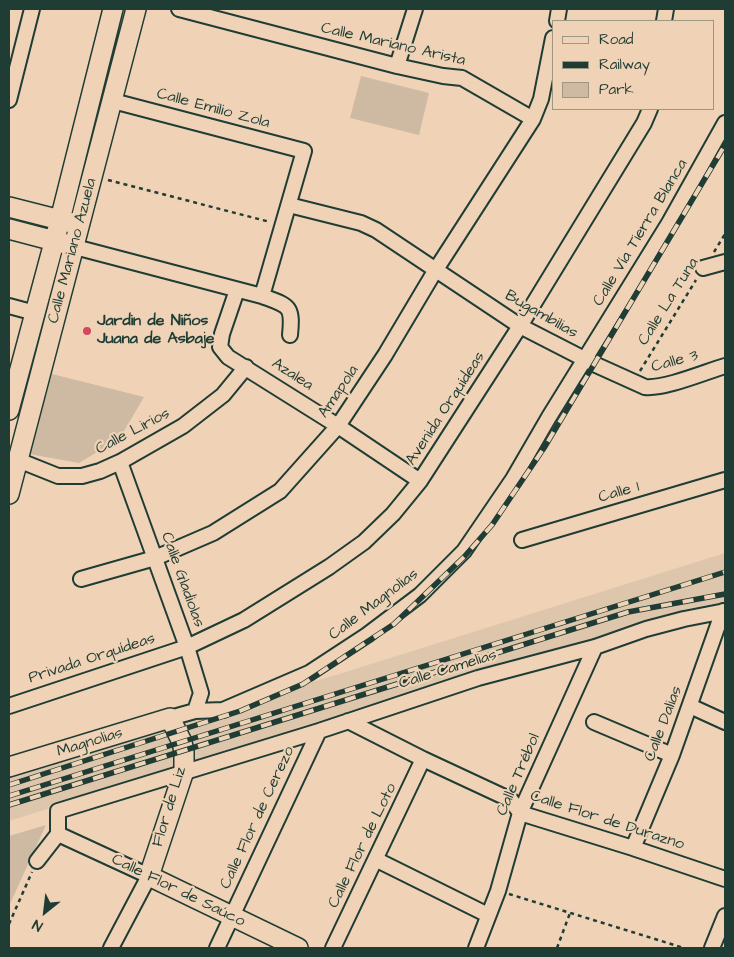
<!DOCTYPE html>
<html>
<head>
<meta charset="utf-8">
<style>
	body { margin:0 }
	#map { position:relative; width:734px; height:957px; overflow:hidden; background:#f0d3b7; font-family:"Architects Daughter",sans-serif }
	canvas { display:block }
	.frame { position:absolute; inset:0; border:10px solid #1f3d34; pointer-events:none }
	.legend { position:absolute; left:552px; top:20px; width:162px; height:90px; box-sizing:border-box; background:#f0d3b7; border:1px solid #9c9783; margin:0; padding:6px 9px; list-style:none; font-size:15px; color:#1f3d34 }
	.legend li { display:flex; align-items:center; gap:10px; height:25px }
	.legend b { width:25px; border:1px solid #9c9783 }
	.north { position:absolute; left:20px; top:887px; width:50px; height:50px; -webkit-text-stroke:4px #f0d3b7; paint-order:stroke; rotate:209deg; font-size:14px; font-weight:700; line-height:20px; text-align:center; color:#1f3d34 }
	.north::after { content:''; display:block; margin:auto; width:18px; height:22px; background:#1f3d34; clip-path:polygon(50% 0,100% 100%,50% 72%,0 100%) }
</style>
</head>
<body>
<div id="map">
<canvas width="734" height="957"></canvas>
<div class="frame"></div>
<ul class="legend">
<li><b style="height:6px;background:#f0d3b7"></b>Road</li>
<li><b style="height:6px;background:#1f3d34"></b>Railway</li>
<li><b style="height:14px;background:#cebaa2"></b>Park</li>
</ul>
<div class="north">N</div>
</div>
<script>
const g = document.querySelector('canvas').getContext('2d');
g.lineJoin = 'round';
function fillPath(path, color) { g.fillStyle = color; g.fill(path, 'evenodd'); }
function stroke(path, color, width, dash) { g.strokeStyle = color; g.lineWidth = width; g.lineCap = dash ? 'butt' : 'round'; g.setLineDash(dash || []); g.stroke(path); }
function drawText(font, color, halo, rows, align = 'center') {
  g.font = font + ' "Architects Daughter",sans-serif'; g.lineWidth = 4.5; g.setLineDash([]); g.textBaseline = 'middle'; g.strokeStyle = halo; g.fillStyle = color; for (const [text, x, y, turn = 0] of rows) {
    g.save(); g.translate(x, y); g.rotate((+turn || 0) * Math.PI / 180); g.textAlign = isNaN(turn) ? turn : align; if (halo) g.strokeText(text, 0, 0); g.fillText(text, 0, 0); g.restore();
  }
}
fillPath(new Path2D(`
	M725,553v53l-117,29 -94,28 -505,158v-42l203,-68 124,-36z`), '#dec6ac');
fillPath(new Path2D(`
	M361,76l68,17 -10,42 -69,-17z
	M52,374l92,23 -24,41 -41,25 -50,-9z
	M46,825l-37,81v-70z`), '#cebaa2');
const street = new Path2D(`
	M179,9l218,57 46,10 19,2 71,41
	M557,21l2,-12
	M664,21l2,-12
	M397,66l18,-57
	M9,100l23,-91
	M113,101l191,50 -42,145
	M289,205l72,18 15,7 144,96 74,38 51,23c20,2 60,-15 80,-21
	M75,247l187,49c27,10 31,9 28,39
	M703,268l22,-6
	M237,290l-15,44 -2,13 8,10 110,69 82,55
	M9,306l26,7
	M18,460l40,16h24l18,-5 20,-9 63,-36 40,-31 23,-28
	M120,462l67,185 14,46 -6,18
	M522,540l203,-60
	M81,579l74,-21 58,-25 67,-42 58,-65 47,-71 50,-84 98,-152 8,-20 12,-61
	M9,706l178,-59 57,-27 85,-53 35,-25 29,-28 27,-33 100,-155 124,-203 6,-14
	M690,706l35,16
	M170,718l25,-7 28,-1 86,-37 58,-38 53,-40 44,-44 49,-72 36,-62 120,-194 56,-100
	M348,721l75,38 88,41 9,13 113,35 92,31
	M594,722l78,33
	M58,834v-23l261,-80 159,-53 117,-31 51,-18 38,-10 41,-8
	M58,834l91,42 -38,72
	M633,848l39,-93 51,-144
	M377,860l111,55
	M37,861l21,-27
	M217,948l102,-217
	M333,948l90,-189
	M476,948l22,-57 22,-78 75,-166
	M712,948l13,-32`);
const secondary = new Path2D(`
	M9,207l63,16
	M9,229l57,15
	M9,410l51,-190 53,-211
	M9,494l127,-485
	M9,767l161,-49 12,24 2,10v19l-35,105 149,72`);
stroke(street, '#1f3d34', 18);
stroke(secondary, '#1f3d34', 22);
stroke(new Path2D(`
	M108,180l162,42
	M714,252l11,-18
	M640,371l56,-91
	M509,894l175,54
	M9,924l23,-52
	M557,948l13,-35`), '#1f3d34', 2.5, [4, 4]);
stroke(street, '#f0d3b7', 14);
stroke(secondary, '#f0d3b7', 19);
const rail = new Path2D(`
	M9,785l231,-74 63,-27 91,-60 70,-67 28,-32 52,-77 181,-303
	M9,796l716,-224
	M9,805l619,-193 97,-18`);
stroke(rail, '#1f3d34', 5.5);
stroke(rail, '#f0d3b7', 4, [11]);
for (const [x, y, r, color] of [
	[87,331,5,"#d1495b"]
]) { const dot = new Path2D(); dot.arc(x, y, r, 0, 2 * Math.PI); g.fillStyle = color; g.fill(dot); stroke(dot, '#f0d3b7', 2); }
drawText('16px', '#1f3d34', '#f0d3b7', [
	["Calle Mariano Arista",393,45,13],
	["Calle Emilio Zola",213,109,15],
	["Calle Vía Tierra Blanca",641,233,-59],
	["Calle Mariano Azuela",73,251,-75],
	["Calle La Tuna",669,302,-58],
	["Bugambilias",541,315,30],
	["Calle 3",675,362,-15],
	["Azalea",292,375,33],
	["Amapola",339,392,-56],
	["Avenida Orquídeas",446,409,-57],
	["Calle Lirios",133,432,-28],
	["Calle 1",619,493,-16],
	["Calle Gladiolas",182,580,70],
	["Calle Magnolias",374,605,-37],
	["Privada Orquídeas",92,659,-18],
	["Calle Camelias",448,670,-17],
	["Calle Dalias",664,724,-69],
	["Magnolias",90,743,-17],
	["Calle Trébol",519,775,-67],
	["Flor de Liz",170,807,-73],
	["Calle Flor de Cerezo",258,818,-65],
	["Calle Flor de Durazno",607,821,18],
	["Calle Flor de Loto",363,846,-64],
	["Calle Flor de Saúco",178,891,26]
]);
drawText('bold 16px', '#1f3d34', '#f0d3b7', [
	["Jardin de Niños",97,322],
	["Juana de Asbaje",97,340]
], 'left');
</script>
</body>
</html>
